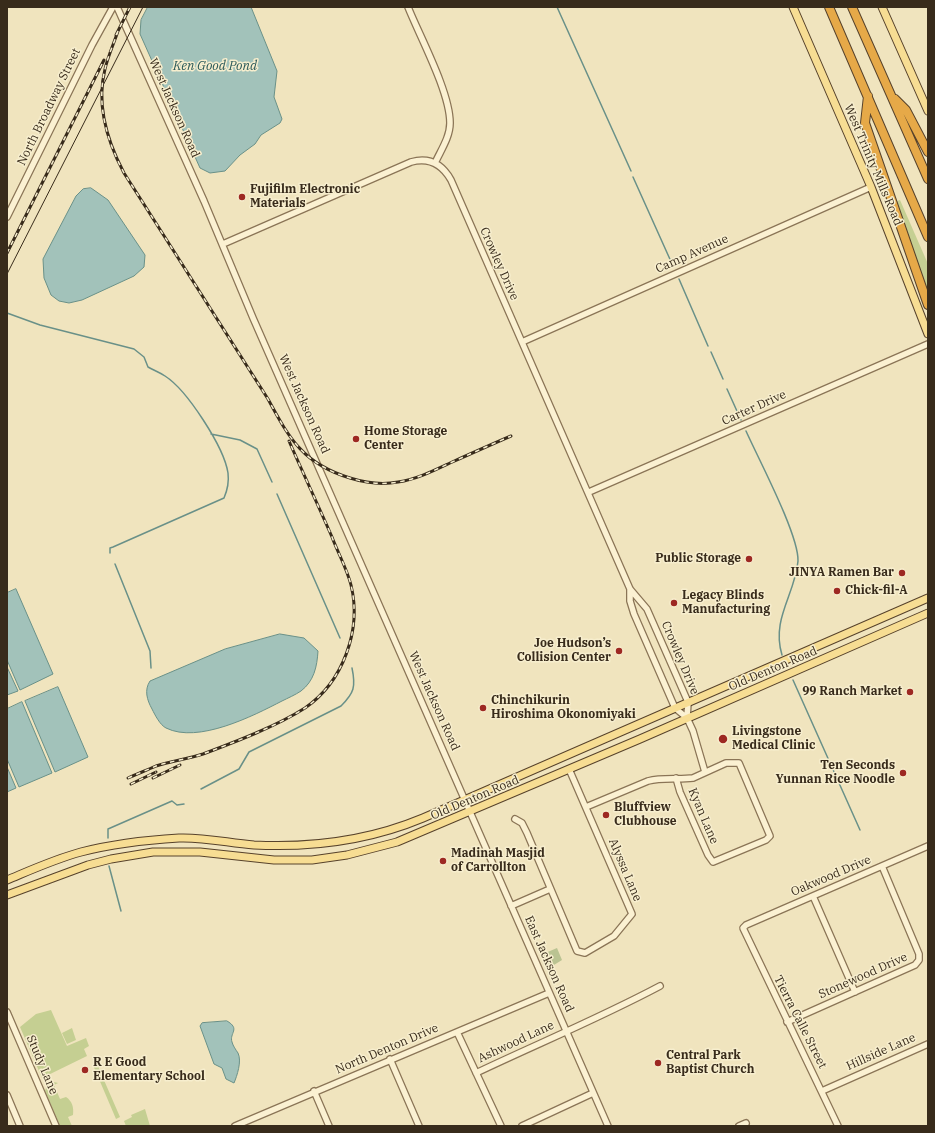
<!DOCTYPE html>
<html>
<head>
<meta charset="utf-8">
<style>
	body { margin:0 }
	#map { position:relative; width:935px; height:1133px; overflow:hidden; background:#f0e4be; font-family:"IBM Plex Serif",serif }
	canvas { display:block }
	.frame { position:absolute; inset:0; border:8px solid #382b1b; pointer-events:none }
</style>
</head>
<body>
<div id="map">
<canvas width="935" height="1133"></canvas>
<div class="frame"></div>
</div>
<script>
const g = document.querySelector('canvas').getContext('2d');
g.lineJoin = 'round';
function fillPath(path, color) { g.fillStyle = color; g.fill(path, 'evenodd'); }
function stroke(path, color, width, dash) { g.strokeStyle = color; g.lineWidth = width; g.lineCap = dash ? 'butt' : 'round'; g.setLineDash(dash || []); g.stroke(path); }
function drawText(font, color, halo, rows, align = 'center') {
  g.font = font + ' "IBM Plex Serif",serif'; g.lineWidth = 3; g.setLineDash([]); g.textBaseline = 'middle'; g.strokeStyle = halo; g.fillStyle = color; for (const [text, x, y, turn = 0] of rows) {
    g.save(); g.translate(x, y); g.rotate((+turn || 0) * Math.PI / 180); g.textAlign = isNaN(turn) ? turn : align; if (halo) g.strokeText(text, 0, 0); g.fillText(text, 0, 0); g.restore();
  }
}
fillPath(new Path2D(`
	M900,200l28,64v31l-31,-94z
	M51,1010l16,36 19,-8 3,8 -5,3 3,7 -45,22 -22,-51 16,-13z
	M72,1028l4,12 -9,4 -5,-11z
	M97,1064l23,53 -4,2 -23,-54z
	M54,1082l4,1 -4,2 6,14 6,-2c6,4 8,10 7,18l-5,2 4,9h-12l-15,-35 2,-6z
	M145,1109l5,17h-24l-2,-5 8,-4 -1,-2z`), '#c5cf92');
fillPath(new Path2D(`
	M557,948l5,12 -13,8 -6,-14z`), '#bac392');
const water = new Path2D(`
	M148,7h103l26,64 -3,26 8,22 -2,4 -19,12 -6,9 -15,11 -15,16 -15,2 -10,-5 -60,-134 1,-14z
	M91,188l17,12 37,55 -1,12 -10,9 -52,24 -13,3 -10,-2 -8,-6 -7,-17 -1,-19 33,-63 7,-7z
	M16,589l37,85 -33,16 -13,-30v-67z
	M280,634l24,4 14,13c-1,16 -4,30 -17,40 -6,4 -13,7 -19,10 -29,15 -84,43 -116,27 -6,-3 -11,-13 -14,-19 -5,-9 -8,-19 -2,-28l75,-32z
	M7,667l11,24 -11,4z
	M58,687l30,70 -33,15 -30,-71z
	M22,702l30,71 -33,14 -12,-28v-50z
	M7,767l9,21 -9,4z
	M227,1021c14,8 2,12 5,21 1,4 4,8 6,11 4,8 -1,23 -4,30l-8,-4 -4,-11 -8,-4 -14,-38 2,-3z`);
fillPath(water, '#a2c2ba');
stroke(water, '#699088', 1);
stroke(new Path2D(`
	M557,7l74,164
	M633,177l40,89
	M679,279l29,67
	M7,313l33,12 94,24 10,8 4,10c5,3 11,5 17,9 22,14 59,71 63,97 1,8 -1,18 -4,25l-111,49 -3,1v5
	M711,352l12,27
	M727,389l14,31
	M746,431c12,27 53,104 52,130 -3,34 -27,58 -16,94
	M211,434l29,6 17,9 15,33
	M277,494l63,144
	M115,564l35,87 1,17
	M793,680l67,150
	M201,789l38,-20 10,-17 92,-46c13,-13 15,-19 11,-38
	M108,838v-9l64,-28 5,4 7,-1
	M109,866l12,45`), '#699088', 1.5);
const minor = new Path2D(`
	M117,7l87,194 49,117 355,808
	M408,7c12,30 42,85 42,116 0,14 -9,27 -15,40
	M7,217l85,-172 21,-38
	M223,244l188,-82c18,-5 31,2 40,18l179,409 17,20 41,93 -1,16
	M522,342l349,-155
	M589,492l339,-148
	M630,589v12l4,13 41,94 12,10 6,13 12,41
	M586,807l62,-26c15,-4 30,-1 45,-3l33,-15h13l31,73 -4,4 -53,22 -5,-7 -28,-63 -4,-14
	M515,819l7,4 5,10 50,118 8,2 29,-17 18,-22 -63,-145
	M813,896l42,96
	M511,906l39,-17
	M7,1012l49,114
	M787,1022l128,-57 4,-5v-6l-37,-88
	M457,1032l44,94
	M390,1059l29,67
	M476,1073c61,-29 124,-55 184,-87
	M314,1091l15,35
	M822,1091l106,-47
	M7,1095l13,31
	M235,1126l314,-133
	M522,1126l71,-33
	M739,1126l7,-3
	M838,1126l-95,-198 3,-3 182,-79`);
const major = new Path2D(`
	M793,7l78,180 57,147
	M882,7l46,104
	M7,880c24,-10 48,-21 74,-28 31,-8 65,-12 98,-14 25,-1 50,5 75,7 59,3 114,-4 169,-27l505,-220
	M7,895l81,-30 23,-6 42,-7h47l74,8h38l35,-5 50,-13 243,-103 288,-126`);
const highway = new Path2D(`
	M829,7l99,230
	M852,7l76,172
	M868,96l-3,27 63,182
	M895,99l11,11 22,42`);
stroke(minor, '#8a7456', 8);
stroke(major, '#57422b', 9);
stroke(highway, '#57422b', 10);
stroke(minor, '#fbf1d2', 5.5);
stroke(major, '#f7dd93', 7);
stroke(highway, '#e6a948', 8);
stroke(new Path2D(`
	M7,274l136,-267`), '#382b1b', 1);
const rail = new Path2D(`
	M118,31c-4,12 -10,25 -13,38 -9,36 2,72 19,104l144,226c22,41 36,65 82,79 16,5 32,7 48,4 19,-3 35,-11 52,-19 20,-9 40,-18 61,-27
	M116,35l14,-28
	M7,253l97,-193
	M128,778c9,-4 19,-8 28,-12 15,-5 32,-7 47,-12 32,-12 74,-28 102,-46 38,-26 57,-78 46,-123 -4,-16 -13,-32 -19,-48 -14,-32 -29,-64 -43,-96
	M153,778l27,-13
	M131,784l25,-12`);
stroke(rail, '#382b1b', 3);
stroke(rail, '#f7eece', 1.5, [4.5]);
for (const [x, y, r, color] of [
	[242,197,4,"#9d2822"],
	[356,439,4,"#9d2822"],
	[749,559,4,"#9d2822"],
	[902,573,4,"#9d2822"],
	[837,591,4,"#9d2822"],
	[674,603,4,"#9d2822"],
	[619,651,4,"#9d2822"],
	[910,692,4,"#9d2822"],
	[483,708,4,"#9d2822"],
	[723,739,5,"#9d2822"],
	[903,773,4,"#9d2822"],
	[606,815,4,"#9d2822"],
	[443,861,4,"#9d2822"],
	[658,1063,4,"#9d2822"],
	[85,1070,4,"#9d2822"]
]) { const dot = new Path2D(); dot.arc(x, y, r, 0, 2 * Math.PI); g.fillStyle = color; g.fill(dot); stroke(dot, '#f7eece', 1.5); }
drawText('12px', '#382b1b', '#f7eece', [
	["North Broadway Street",49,107,-64],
	["West Jackson Road",174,108,66],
	["West Trinity Mills Road",873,165,67],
	["Camp Avenue",692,254,-24],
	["Crowley Drive",499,264,66],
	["West Jackson Road",304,404,66],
	["Carter Drive",754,408,-24],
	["Crowley Drive",680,658,67],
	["Old Denton Road",773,669,-23],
	["West Jackson Road",434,701,66],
	["Old Denton Road",475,798,-23],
	["Kyan Lane",703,816,67],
	["Alyssa Lane",625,870,67],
	["Oakwood Drive",831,876,-23],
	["East Jackson Road",549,964,66],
	["Stonewood Drive",863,976,-24],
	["Tierra Calle Street",800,1022,63],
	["Ashwood Lane",516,1042,-25],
	["North Denton Drive",387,1049,-23],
	["Hillside Lane",881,1052,-24],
	["Study Lane",42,1065,67]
]);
drawText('bold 12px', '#382b1b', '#f7eece', [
	["Fujifilm Electronic",250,190],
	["Materials",250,204],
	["Home Storage",364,432],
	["Center",364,446],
	["Public Storage",741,559,"right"],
	["JINYA Ramen Bar",894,573,"right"],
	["Chick-fil-A",845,591],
	["Legacy Blinds",682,596],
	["Manufacturing",682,610],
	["Joe Hudson’s",611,644,"right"],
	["Collision Center",611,658,"right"],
	["99 Ranch Market",902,692,"right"],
	["Chinchikurin",491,701],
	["Hiroshima Okonomiyaki",491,715],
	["Livingstone",732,732],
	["Medical Clinic",732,746],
	["Ten Seconds",895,766,"right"],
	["Yunnan Rice Noodle",895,780,"right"],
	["Bluffview",614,808],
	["Clubhouse",614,822],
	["Madinah Masjid",451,854],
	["of Carrollton",451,868],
	["Central Park",666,1056],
	["Baptist Church",666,1070],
	["R E Good",93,1063],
	["Elementary School",93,1077]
], 'left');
drawText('italic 13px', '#2a5959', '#f7eece', [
	["Ken Good Pond",215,66]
]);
</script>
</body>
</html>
